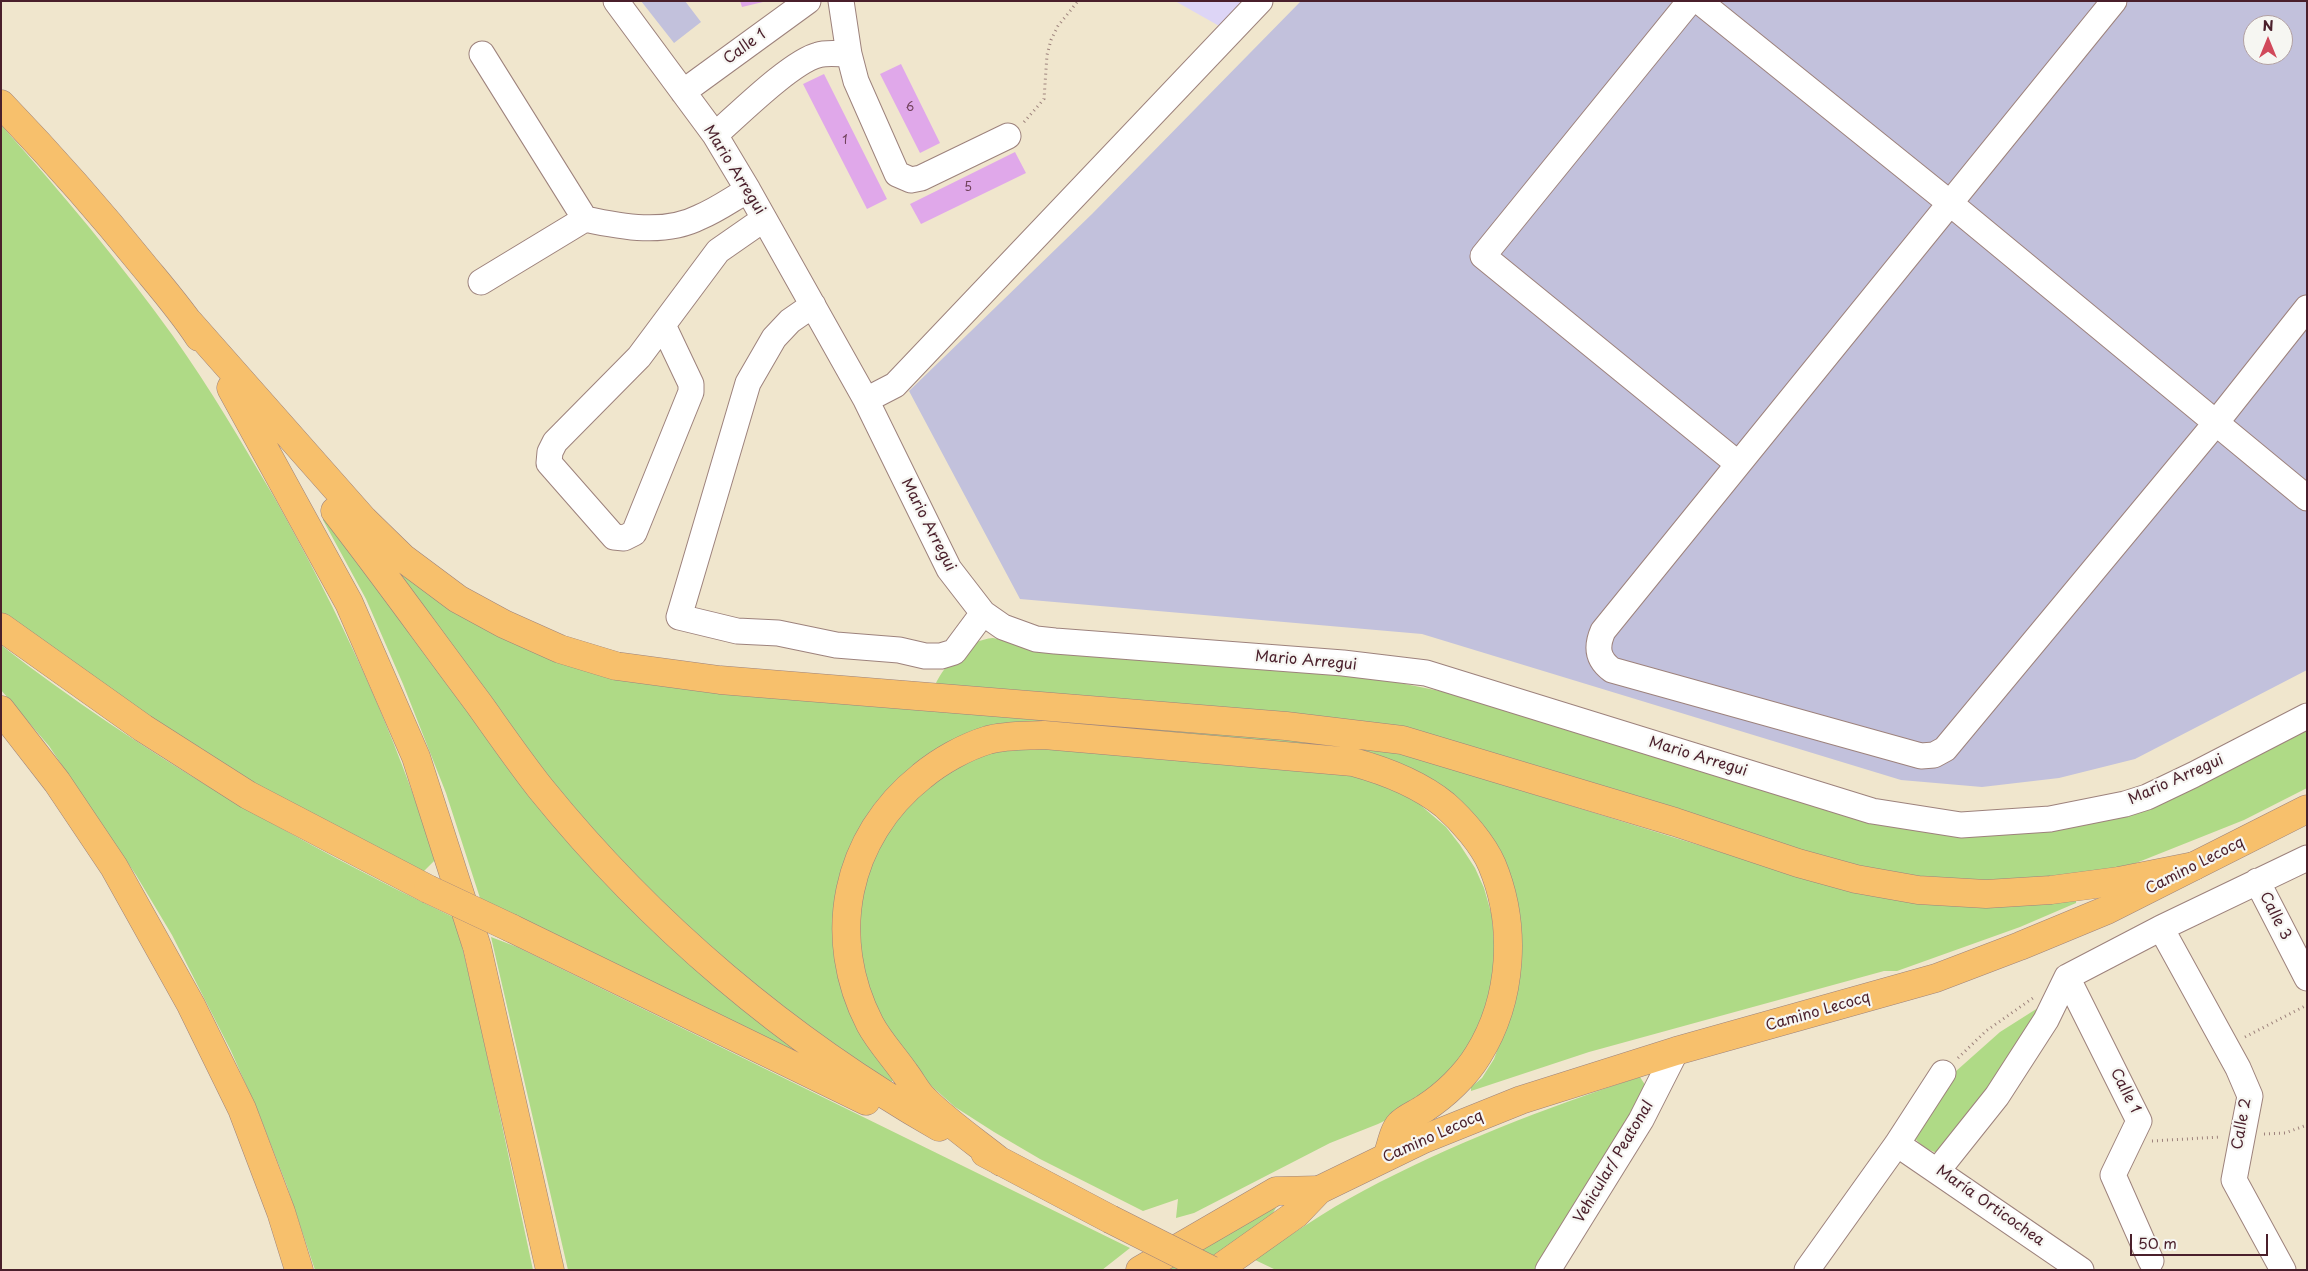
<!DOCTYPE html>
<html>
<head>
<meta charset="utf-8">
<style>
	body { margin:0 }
	#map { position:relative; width:2308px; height:1271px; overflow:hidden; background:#f0e6cd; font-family:"Playpen Sans",sans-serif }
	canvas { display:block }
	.frame { position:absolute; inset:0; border:2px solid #4a1f2b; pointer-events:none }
	.north { position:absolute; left:2243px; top:15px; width:50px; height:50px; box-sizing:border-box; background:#f6f6f2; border:1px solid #b1a0a2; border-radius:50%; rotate:0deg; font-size:14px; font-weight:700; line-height:20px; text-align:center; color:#4a1f2b }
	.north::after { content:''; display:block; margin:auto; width:18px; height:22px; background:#d1495b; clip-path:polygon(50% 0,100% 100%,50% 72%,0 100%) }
	.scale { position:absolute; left:2130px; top:1234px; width:138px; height:22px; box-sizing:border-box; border:2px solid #4a1f2b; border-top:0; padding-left:6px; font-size:15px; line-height:18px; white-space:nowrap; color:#4a1f2b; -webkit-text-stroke:4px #f6f6f2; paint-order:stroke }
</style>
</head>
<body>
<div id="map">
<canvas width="2308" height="1271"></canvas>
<div class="frame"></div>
<div class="north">N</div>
<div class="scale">50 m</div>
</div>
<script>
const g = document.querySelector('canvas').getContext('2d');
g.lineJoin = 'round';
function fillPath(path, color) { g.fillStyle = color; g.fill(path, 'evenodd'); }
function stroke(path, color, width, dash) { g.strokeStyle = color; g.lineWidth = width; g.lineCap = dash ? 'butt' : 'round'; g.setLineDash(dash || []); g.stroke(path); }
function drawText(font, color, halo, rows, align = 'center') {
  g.font = font + ' "Playpen Sans",sans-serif'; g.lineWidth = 4.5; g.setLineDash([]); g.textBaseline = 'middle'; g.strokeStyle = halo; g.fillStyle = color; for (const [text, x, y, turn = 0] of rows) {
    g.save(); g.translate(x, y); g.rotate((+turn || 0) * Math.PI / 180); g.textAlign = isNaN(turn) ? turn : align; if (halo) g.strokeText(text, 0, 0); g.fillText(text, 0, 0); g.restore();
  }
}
fillPath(new Path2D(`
	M1175,1h71l-25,26z`), '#ddd5f6');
fillPath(new Path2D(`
	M641,1h44l16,21 -27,21z
	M1301,1h1006v669l-172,89 -76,19 -77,9 -81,-7 -479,-146 -402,-35 -111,-208 183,-177zM2253,25h30v30h-30z`), '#c2c1dc');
fillPath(new Path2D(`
	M1,125c61,68 119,137 172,211 37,52 69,107 101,161 65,115 122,236 161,363l-15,15 -205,-110 -214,-148z
	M324,516l228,299 328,280 -378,-181 -22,-16 -34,-105 -43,-109 -37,-85 -43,-79z
	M381,558l170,95 833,95 353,109 299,47 40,-3v2l-56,24 -123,44h-13l-295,81 -118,39v-4l11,-9 12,-19 13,-35 -5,-160 -126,-109 -423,-11 -115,153 60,179 -8,7 -72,-47 -131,-107 -126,-132z
	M993,638l49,11 338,30 70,14 394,121 203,13 260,-101v62l-63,32 -113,45 -31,8 -130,12 -126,-18 -371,-118 -538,-64c11,-23 33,-45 58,-47z
	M1,645c140,109 294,196 454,273l21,86 57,266h-218l-28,-84 -28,-72 -28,-63 -59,-116 -36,-60 -87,-129 -48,-56z
	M1034,745l314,29 59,20 18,15 21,18 14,18 15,23 9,20 8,28 3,38 -6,47 -19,49 -49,53 -43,21 -48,19 -136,70 -18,5 2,-19 -35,12 -103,-52 -46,-27 -39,-25 -28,-25 -43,-55 -17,-41 -7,-32v-62l22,-57 46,-53 54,-27z
	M491,937l26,10 613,301 -28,22h-534z
	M2041,1006l4,1 -104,147c-12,-3 -20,-8 -27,-17l41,-65 45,-40z
	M1640,1077l11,17 -108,176h-267l-23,-11c37,-23 72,-48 110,-68 88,-47 182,-83 277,-114z
	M1276,1208l-11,17 -73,45h-32l91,-57z`), '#afda86');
fillPath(new Path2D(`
	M740,1h23v1l-21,5z
	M901,64l39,79 -20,10 -40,-79z
	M824,74l63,125 -20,10 -64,-125z
	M1015,152l11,21 -105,51 -11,-20z`), '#e0a8ea');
const minor = new Path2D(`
	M616,1l99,134 33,55 118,210 83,169 34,44 20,14 33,12 19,2 288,22 83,10 446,138 89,14 89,-6 75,-15 22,-7 46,-22 114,-59
	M841,1l8,53 7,27 41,93 14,6 10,-2 87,-42
	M1690,1l-207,255 254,207
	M1699,1l252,203 356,294
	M2114,1l-511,630c-7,16 -6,28 9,39l309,86 13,-1 11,-6 270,-325 92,-116
	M482,54l103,165c37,8 80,16 115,-2 17,-7 32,-18 48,-27
	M683,92l125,-91
	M715,135c23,-20 76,-73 103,-80 9,-3 21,-1 31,-1
	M481,282l104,-63
	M813,305l-23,16 -16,17 -26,45 -69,234 58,14 41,2 58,12 63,5 26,6h16l13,-4 29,-39
	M663,325l28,59v8l-57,141 -10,5 -10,-1 -65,-74 1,-11 5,-10 84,-85 79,-106 46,-32
	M866,400l29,-15 365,-384
	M2257,881l50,97
	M2161,928l77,140 12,28 -16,84 49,90
	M2067,977l72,144 -26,54 38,86
	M1897,1144l184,126
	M1938,1170l59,-74 49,-76 21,-43 94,-49 146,-70
	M1548,1270l93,-150 35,-69
	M1807,1270l90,-126 46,-71`);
const major = new Path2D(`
	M1319,1190l105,-51 97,-39 155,-49 260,-73 84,-32 87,-36 200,-101`);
const highway = new Path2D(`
	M1,104c50,52 97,105 142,161 19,23 39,46 56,72
	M189,322l175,198 39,38 55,41 46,25 56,25 56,17 104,14 566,46 116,14 273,82 123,41 58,16 62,11 68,4 65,-4 68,-9 75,-15
	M231,388l118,215 67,154 61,190 73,323
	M335,511c49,63 96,129 144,193 20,28 40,57 62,85 110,136 246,251 398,338
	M1,627l142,101 105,67 180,94
	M1,710l56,72 57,85 77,138 51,104 39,103 18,58
	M511,928l355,173
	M985,1153l125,66
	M1001,1162c-25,-20 -53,-39 -76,-62 -8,-7 -13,-18 -20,-27 -11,-16 -26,-32 -35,-49 -45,-87 -25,-187 52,-248 18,-15 43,-29 66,-36 18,-5 38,-4 56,-5l309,27c33,9 65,21 92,43 17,15 38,39 47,60 25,60 21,134 -14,190 -12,20 -33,40 -53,53 -7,5 -20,10 -25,16 -7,7 -9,23 -13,32
	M1140,1270l136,-79 43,-1
	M1217,1270l79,-56 23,-24`);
stroke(minor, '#9d827c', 27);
stroke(major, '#9d827c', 29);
stroke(highway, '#9d827c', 29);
stroke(new Path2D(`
	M1024,122l20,-23 3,-44 4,-15 7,-14 20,-25
	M2245,1037l62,-32
	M1958,1058l28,-27 47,-33
	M2264,1134l21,-1 22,-8
	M2152,1141l68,-4`), '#9d827c', 3, [1, 4]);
stroke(minor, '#fff', 25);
stroke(major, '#f7c06c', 28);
stroke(highway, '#f7c06c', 28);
const highwayBridge = new Path2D(`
	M428,889l83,39
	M1110,1219l101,51`);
stroke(highwayBridge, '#9d827c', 29, []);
stroke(highwayBridge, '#f7c06c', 28);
drawText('12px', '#70415b', null, [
	["6",910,108],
	["1",845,141],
	["5",968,188]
]);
drawText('15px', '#4a1f2b', '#f6f6f2', [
	["Calle 1",745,47,-36],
	["Mario Arregui",734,170,58],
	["Mario Arregui",928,525,63],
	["Mario Arregui",1306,661,5],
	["Mario Arregui",1698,757,17],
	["Mario Arregui",2176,780,-24],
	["Camino Lecocq",2195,866,-27],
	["Calle 3",2275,916,63],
	["Camino Lecocq",1818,1012,-16],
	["Calle 1",2125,1091,63],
	["Calle 2",2242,1124,-80],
	["Camino Lecocq",1433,1137,-24],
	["Vehicular/ Peatonal",1614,1162,-59],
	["María Orticochea",1990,1206,35]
]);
</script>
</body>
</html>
